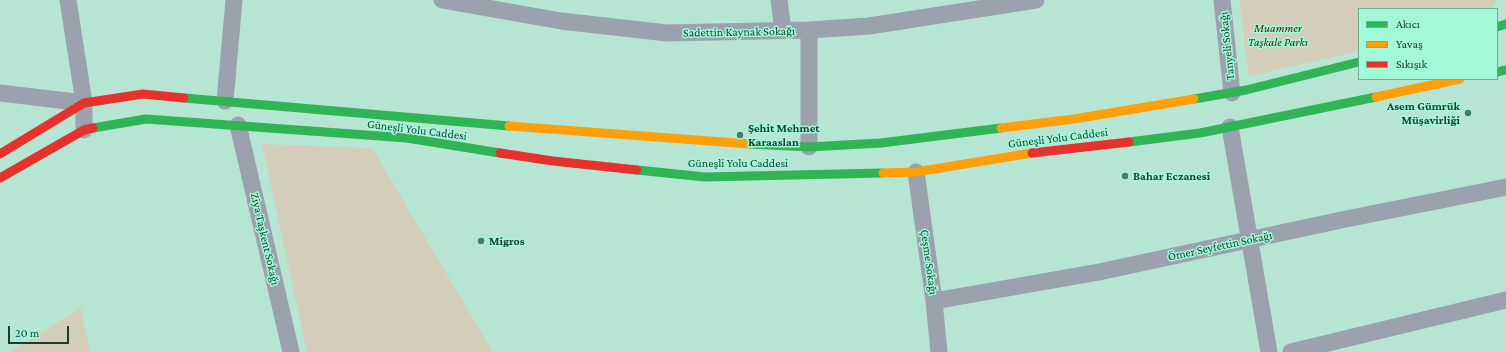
<!DOCTYPE html>
<html>
<head>
<meta charset="utf-8">
<style>
	body { margin:0 }
	#map { position:relative; width:1506px; height:352px; overflow:hidden; background:#b6e5d3; font-family:"Crimson Pro",serif }
	canvas { display:block }
	.legend { position:absolute; left:1358px; top:8px; width:140px; height:72px; box-sizing:border-box; background:#a2f9d8; border:1px solid #6bae95; margin:0; padding:5px 7px; list-style:none; font-size:12px; color:#183d31 }
	.legend li { display:flex; align-items:center; gap:8px; height:20px }
	.legend b { width:20px; border:1px solid #6bae95 }
	.scale { position:absolute; left:8px; top:326px; width:61px; height:18px; box-sizing:border-box; border:2px solid #183d31; border-top:0; padding-left:5px; font-size:12px; line-height:14px; white-space:nowrap; color:#183d31; -webkit-text-stroke:3px #a2f9d8; paint-order:stroke }
</style>
</head>
<body>
<div id="map">
<canvas width="1506" height="352"></canvas>
<ul class="legend">
<li><b style="height:5px;background:#30b455"></b>Akıcı</li>
<li><b style="height:5px;background:#ff9f0a"></b>Yavaş</li>
<li><b style="height:5px;background:#e5322d"></b>Sıkışık</li>
</ul>
<div class="scale">20 m</div>
</div>
<script>
const g = document.querySelector('canvas').getContext('2d');
g.lineJoin = 'round';
function fillPath(path, color) { g.fillStyle = color; g.fill(path, 'evenodd'); }
function stroke(path, color, width, dash) { g.strokeStyle = color; g.lineWidth = width; g.lineCap = dash ? 'butt' : 'round'; g.setLineDash(dash || []); g.stroke(path); }
function drawText(font, color, halo, rows, align = 'center') {
  g.font = font + ' "Crimson Pro",serif'; g.lineWidth = 3; g.setLineDash([]); g.textBaseline = 'middle'; g.strokeStyle = halo; g.fillStyle = color; for (const [text, x, y, turn = 0] of rows) {
    g.save(); g.translate(x, y); g.rotate((+turn || 0) * Math.PI / 180); g.textAlign = isNaN(turn) ? turn : align; if (halo) g.strokeText(text, 0, 0); g.fillText(text, 0, 0); g.restore();
  }
}
fillPath(new Path2D(`
	M1239,0h257l-4,9h-133v42l-110,25z
	M262,144l110,4 121,204h-186z
	M81,308l9,44h-81z`), '#d3ceb9');
stroke(new Path2D(`
	M68,0l16,103v27
	M442,0l119,21 106,12 142,-3 60,-4 167,-26
	M779,0l4,30
	M1222,0l10,93
	M0,93l84,10
	M225,101l9,-101
	M238,125l53,227
	M1230,127l39,225
	M809,147v-117
	M916,172l18,129 5,51
	M934,301l165,-29 247,-53 160,-32
	M1291,352l215,-52`), '#9ba1ad', 17);
stroke(new Path2D(`
	M1497,27l9,-3
	M1497,72l9,-2
	M184,98l325,28
	M1194,99l52,-9 113,-28
	M93,128l53,-9 261,19 93,15
	M1129,142l71,-9 176,-36
	M750,144l59,3 72,-4 120,-15
	M637,170l68,7 178,-4`), '#30b455', 9);
stroke(new Path2D(`
	M1376,97l84,-18
	M509,126l241,18
	M1001,128l73,-9 120,-20
	M883,173l33,-1 116,-19`), '#ff9f0a', 9);
stroke(new Path2D(`
	M500,153l53,8 84,9
	M1032,153l97,-11
	M0,154l84,-51 59,-9 41,4
	M0,178l84,-48 9,-2`), '#e5322d', 9);
for (const [x, y, r, color] of [
	[1468,113,4,"#4f786a"],
	[740,135,4,"#4f786a"],
	[1125,176,4,"#4f786a"],
	[481,241,4,"#4f786a"]
]) { const dot = new Path2D(); dot.arc(x, y, r, 0, 2 * Math.PI); g.fillStyle = color; g.fill(dot); stroke(dot, '#a2f9d8', 1.5); }
drawText('italic 12px', '#471a00', '#a2f9d8', [
	["Muammer",1278,28],
	["Taşkale Parkı",1278,42]
]);
drawText('12px', '#183d31', '#a2f9d8', [
	["Sadettin Kaynak Sokağı",739,32,-1],
	["Tanyeli Sokağı",1227,46,-96],
	["Güneşli Yolu Caddesi",417,130,7],
	["Güneşli Yolu Caddesi",1058,138,-7],
	["Güneşli Yolu Caddesi",738,163],
	["Ziya Taşkent Sokağı",265,239,77],
	["Ömer Seyfettin Sokağı",1220,246,-12],
	["Çeşme Sokağı",929,262,82]
]);
drawText('bold 12px', '#183d31', '#a2f9d8', [
	["Asem Gümrük",1460,106,"right"],
	["Müşavirliği",1460,120,"right"],
	["Şehit Mehmet",748,128],
	["Karaaslan",748,142],
	["Bahar Eczanesi",1133,176],
	["Migros",489,241]
], 'left');
</script>
</body>
</html>
